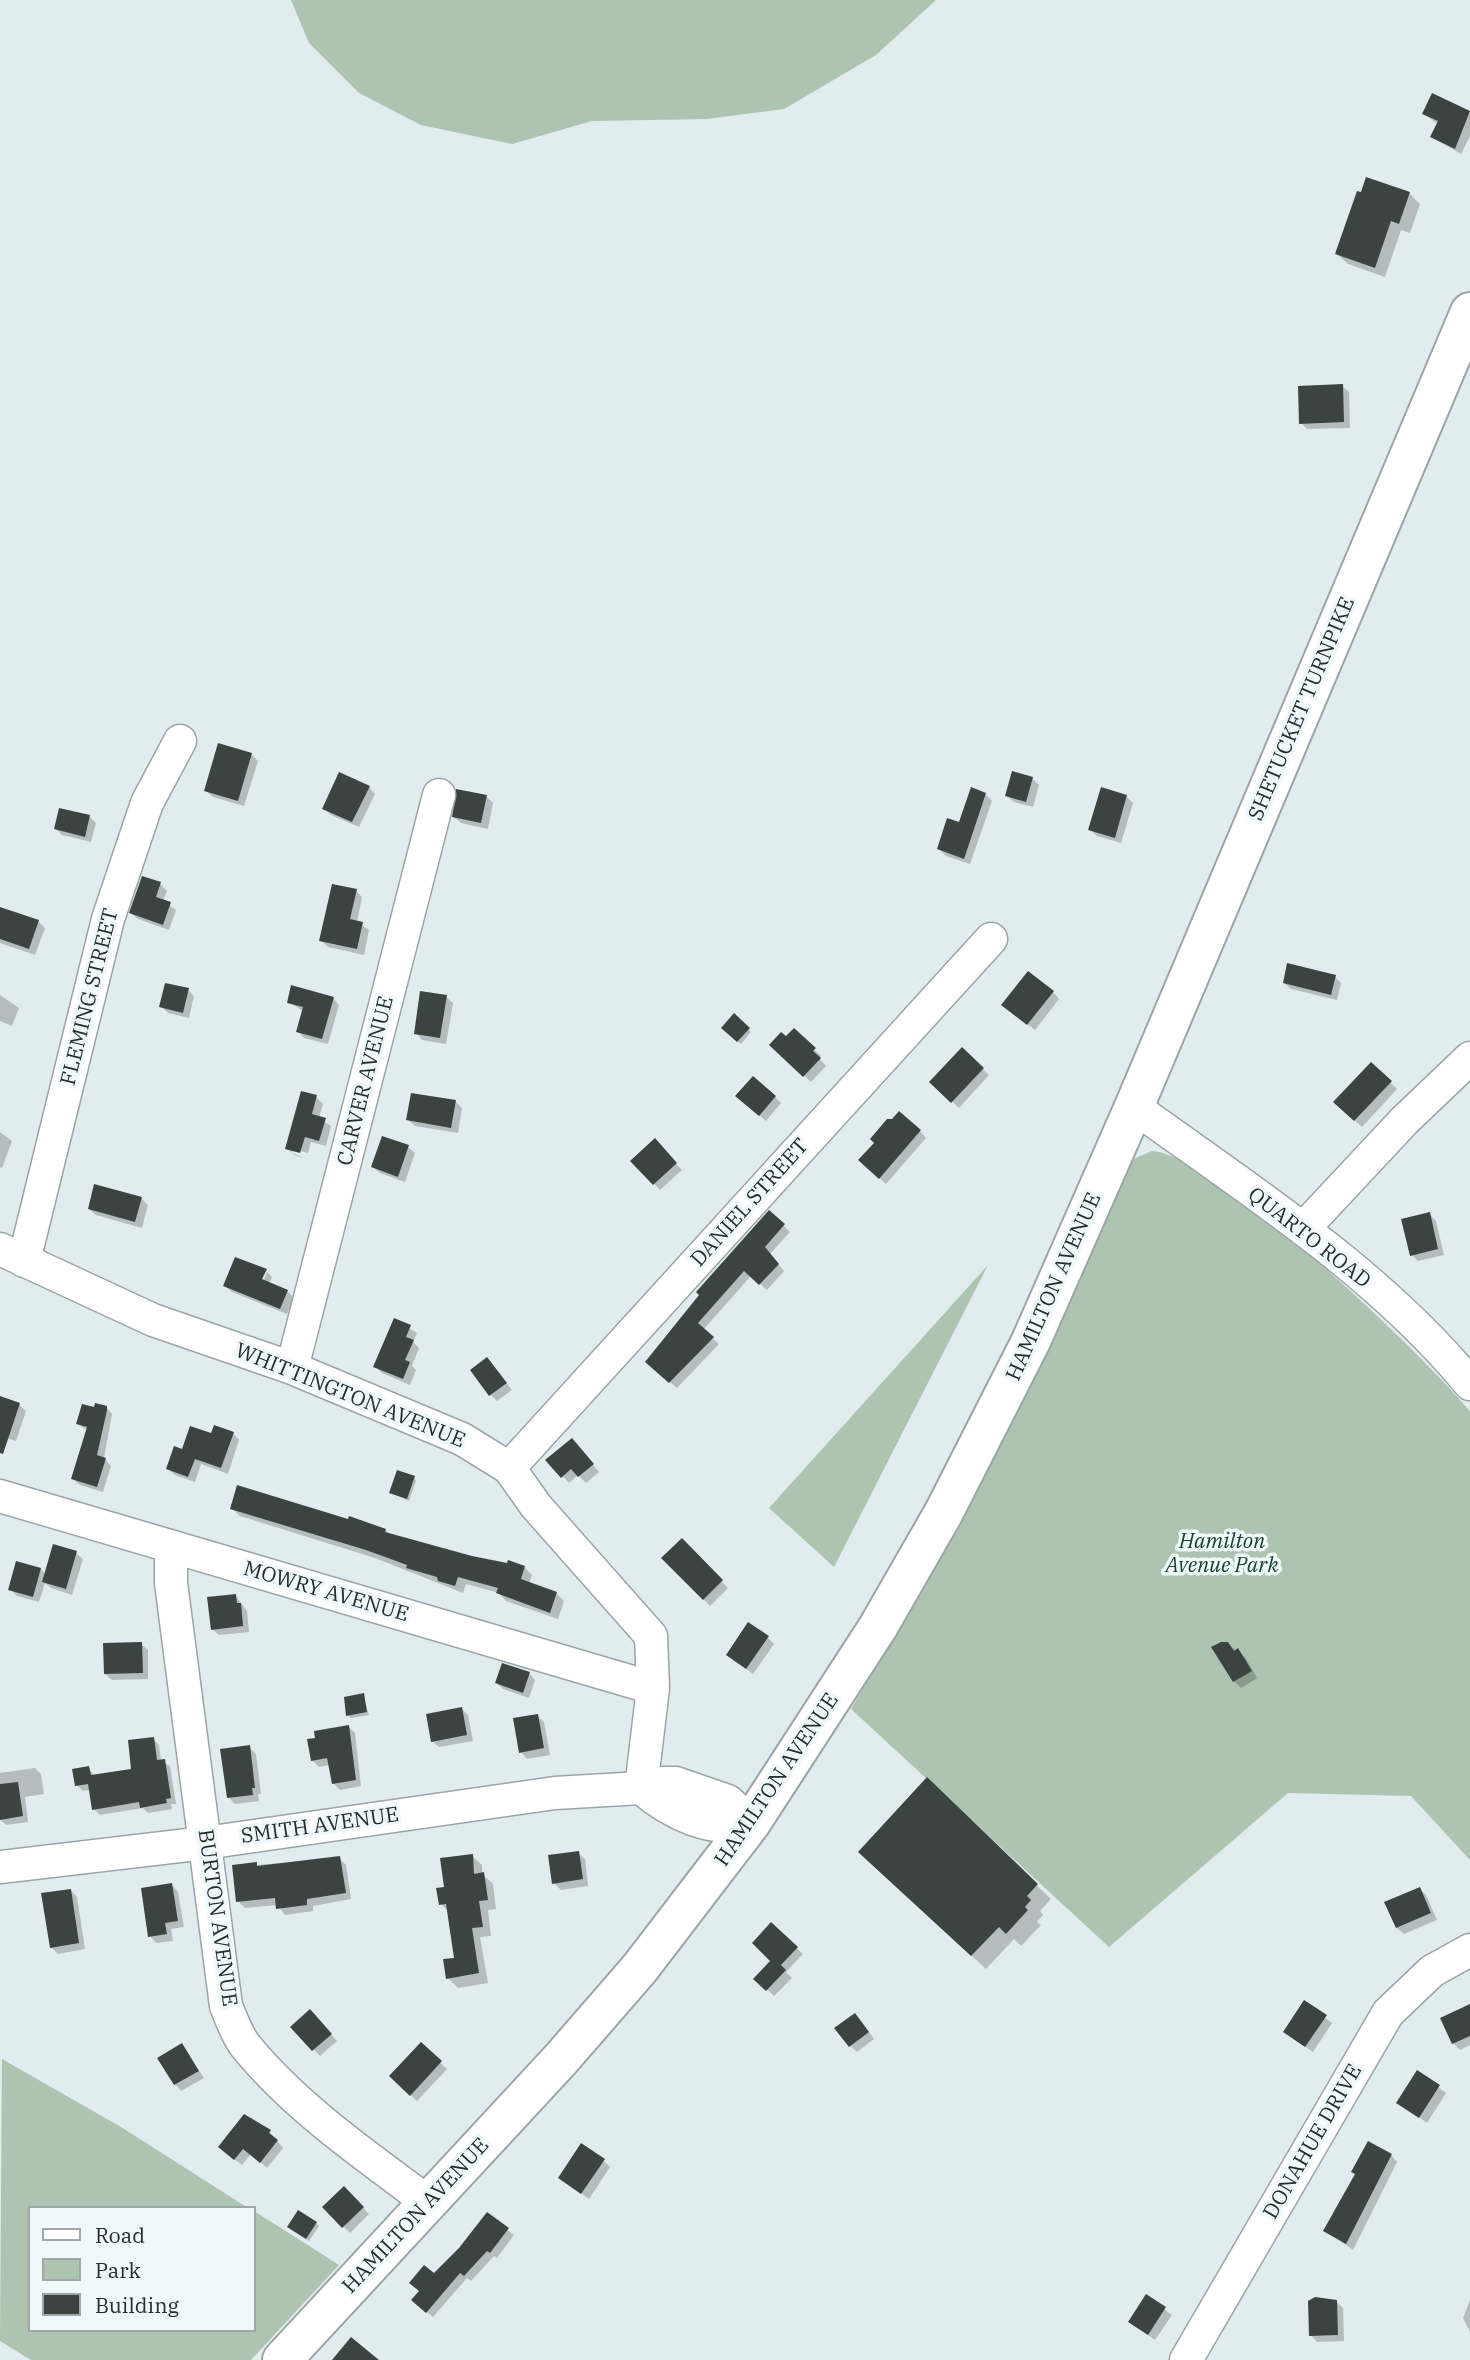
<!DOCTYPE html>
<html>
<head>
<meta charset="utf-8">
<style>
	body { margin:0 }
	#map { position:relative; width:1470px; height:2360px; overflow:hidden; background:#e1ecee; font-family:"IBM Plex Serif",serif }
	canvas { display:block }
	.legend { position:absolute; left:28px; top:2206px; width:228px; height:126px; box-sizing:border-box; background:#eff9fb; border:2px solid #9fa7a9; margin:0; padding:9px 12px; list-style:none; font-size:21px; color:#282c2d }
	.legend li { display:flex; align-items:center; gap:14px; height:35px }
	.legend b { width:35px; border:2px solid #9fa7a9 }
</style>
</head>
<body>
<div id="map">
<canvas width="1470" height="2360"></canvas>
<ul class="legend">
<li><b style="height:9px;background:#fff"></b>Road</li>
<li><b style="height:19px;background:#acc4b0"></b>Park</li>
<li><b style="height:19px;background:#3c4442"></b>Building</li>
</ul>
</div>
<script>
const g = document.querySelector('canvas').getContext('2d');
g.lineJoin = 'round';
function fillPath(path, color) { g.fillStyle = color; g.fill(path, 'evenodd'); }
function stroke(path, color, width, dash) { g.strokeStyle = color; g.lineWidth = width; g.lineCap = dash ? 'butt' : 'round'; g.setLineDash(dash || []); g.stroke(path); }
function drawText(font, color, halo, rows, align = 'center') {
  g.font = font + ' "IBM Plex Serif",serif'; g.lineWidth = 7; g.setLineDash([]); g.textBaseline = 'middle'; g.strokeStyle = halo; g.fillStyle = color; for (const [text, x, y, turn = 0] of rows) {
    g.save(); g.translate(x, y); g.rotate((+turn || 0) * Math.PI / 180); g.textAlign = isNaN(turn) ? turn : align; if (halo) g.strokeText(text, 0, 0); g.fillText(text, 0, 0); g.restore();
  }
}
fillPath(new Path2D(`
	M291,0h645l-60,55 -92,54 -77,10 -115,2 -80,23 -91,-19 -62,-32 -50,-50z
	M1152,1151c64,4 273,205 318,260v449l-59,-64 -123,-3 -179,154 -258,-238 108,-185 46,-90 126,-274z
	M988,1265l-154,302 -65,-59z
	M2,2059l119,68 127,81h-218v122h224v-119l85,54 -88,95h-220l-31,-19z`), '#acc4b0');
fillPath(new Path2D(`
	M1433,95l37,18v23l-9,18 -29,-17 6,-13 -14,-10z
	M1409,193l11,11 -10,29 -9,-3 -16,47 -37,-13 -11,-10 25,-60z
	M1342,386l7,6 1,36 -43,1 -6,-6z
	M251,754l7,7 -14,45 -31,-9 -7,-6z
	M1032,778l7,7 -6,22 -19,-5 -7,-6z
	M369,787l6,7 -16,33 -28,-12 -7,-7z
	M985,794l7,7 -22,63 -24,-8 -7,-7z
	M486,796l7,7 -5,26 -27,-6 -7,-6z
	M1126,796l7,7 -12,40 -24,-7 -7,-6z
	M89,816l7,7 -5,19 -29,-7 -6,-6z
	M160,884l7,7 -4,10 13,9 -7,20 -31,-11 -7,-6z
	M356,891l6,6 -5,25 12,8 -5,25 -36,-8 -7,-7z
	M0,916l38,5 7,7 -10,27 -35,-12z
	M1335,977l6,6 -4,17 -46,-11 -7,-6z
	M188,990l6,6 -5,22 -21,-5 -7,-7z
	M1053,992l6,7 -24,31 -25,-19z
	M0,995l19,13 -7,18 -12,-5z
	M446,997l7,6 -7,41 -24,-4 -6,-7z
	M333,998l6,7 -11,39 -24,-6 -6,-7 5,-20 -14,-9z
	M734,1015l17,17 -10,12 -18,-17z
	M794,1030l27,26 -2,2 7,8 -15,16 -40,-37 15,-6z
	M962,1050l27,25 -30,33 -27,-26z
	M1371,1064l26,25 -35,38 -27,-25z
	M316,1097l7,7 -4,14 12,8 -5,20 -15,-4 -3,11 -16,-4v4l15,6 -13,-4 -7,-7z
	M775,1097l6,6 -15,18 -22,-19z
	M456,1102l6,6 -4,25 -43,-7 -7,-6z
	M920,1131l6,7 -40,46 -19,-17z
	M0,1132l12,9 -10,27 -2,-1z
	M655,1141l27,29 -22,20 -27,-29z
	M408,1147l7,6 -10,29 -25,-9 -7,-6z
	M141,1198l7,7 -6,23 -46,-13 -7,-6z
	M1429,1214l7,7 8,34 -26,6 -6,-6z
	M783,1225l7,7 -20,22 14,17 -17,19 -16,-14 -48,54 16,14 -42,44 -24,-20z
	M266,1271l-9,16 4,1 6,-16 5,5 -3,7 18,7 7,7 -7,16 -55,-22 -7,-6z
	M395,1320l22,13 -4,9 6,6 -7,18 4,4 -6,15 -28,-12 -7,-7z
	M493,1366l19,24 -15,11 -7,-7z
	M0,1398l19,7 7,6 -10,30 -16,-5z
	M83,1406l23,1 6,7 -8,44 7,8 -8,26 -23,-7 -7,-6 15,-48 -10,-7z
	M233,1433l6,7 -11,34 -27,-10 -6,18 -20,-7 -7,-6 15,-18 29,-15z
	M578,1447l21,25 -13,11 -8,-8 -9,8 -21,-23z
	M414,1478l2,3 -7,20 -18,-8z
	M232,1508l153,22 6,5 81,23 52,9 8,8 -3,9 27,9 8,8 -6,18 -52,-18 -7,-8 -33,-9 -3,9 -88,-35 -135,-42z
	M682,1540l46,48 -18,18 -46,-48z
	M76,1553l7,6 -11,36 -21,-7 -6,-5 -6,19 -22,-6 -7,-7 31,-20 5,6z
	M235,1595l12,16 2,21 -30,3 -7,-6z
	M767,1637l7,7 -21,30 -25,-19z
	M141,1644l7,6v29l-36,1 -7,-6z
	M1228,1644l17,13 12,21 -16,10 -7,-7z
	M529,1673l6,7 -6,18 -26,-9 -6,-6z
	M363,1695l6,20 -18,3 -3,-3z
	M462,1709l6,6 5,26 -34,6 -7,-6z
	M537,1716l7,6 6,33 -23,4 -6,-7z
	M349,1727l6,6 6,53 -21,4 -7,-7 -3,-18 -11,2 -7,-7z
	M153,1739l6,6 2,16 9,5 6,38h-5l1,5 -24,4 -5,-5 -43,7 -6,-6 -4,-19 -7,1 -6,-6 11,-17 7,8 38,-6z
	M249,1747l7,7 5,40h-3l1,7 -24,3 -7,-7z
	M35,1768l6,6 3,20 -19,3 3,25 -22,3 -6,-6v-46z
	M927,1780l124,119 -11,12 3,4 -6,7 4,3 -20,21 -7,-7 -28,30 -112,-104z
	M578,1853l7,6 3,27 -27,4 -7,-7z
	M472,1856l10,9v9l11,10 3,25 -8,1 3,26 -11,1 8,46 -30,5 -10,-10 8,-19 -7,-47 -8,-8 5,-16z
	M339,1858l7,7 5,34 -38,7v5l-28,4 -7,-10 -33,3 -7,-7 -4,-34z
	M172,1885l6,7 6,35 -13,2 2,12 -17,2 -6,-7z
	M1420,1889l6,6 11,25 -33,14 -7,-6 -10,-25z
	M70,1890l7,7 8,52 -27,5 -7,-7z
	M771,1924l32,30 -17,18 6,6 -18,18 -18,-17 16,-18z
	M1305,2003l27,20 -19,29 -28,-20z
	M1470,2006v39l-10,5 -7,-7z
	M310,2012l27,29 -17,15 -27,-29z
	M861,2021l13,18 -17,13 -7,-6z
	M182,2045l22,33 -23,13 -6,-7z
	M421,2045l26,24 -30,32 -26,-25z
	M1417,2072l29,21 -19,30 -29,-21z
	M270,2132l13,16 -16,20 -16,-14 -9,11 -15,-12z
	M1391,2155l6,7 -44,88 -28,-20z
	M604,2161l6,6 -21,32 -29,-21z
	M344,2188l25,26 -19,19 -25,-26z
	M487,2214l27,21 -17,23 -3,-2 -23,25 -4,-3 -34,39 -14,-11 15,-30 27,-26z
	M316,2223l3,3 -10,15 -17,-12z
	M1146,2296l26,19 -17,25 -25,-18z
	M1470,2300v32l-7,-14z
	M1336,2302l7,6 1,33 -27,1 -6,-7z`), '#0003');
fillPath(new Path2D(`
	M1432,93l38,18 -15,38 -25,-12 8,-16 -16,-7z
	M1366,177l44,15 -11,32 -8,-3 -16,47 -40,-14 22,-63 4,1z
	M1343,384l1,38 -45,2 -1,-38z
	M218,743l34,10 -14,48 -34,-10z
	M1012,771l21,6 -7,25 -21,-6z
	M339,772l31,14 -18,36 -30,-13z
	M971,787l15,6 -22,66 -27,-10 10,-31 12,4z
	M1101,787l26,8 -12,43 -27,-8z
	M456,789l31,6 -6,28 -29,-6z
	M59,808l31,7 -5,22 -31,-8z
	M142,876l19,6 -5,15 15,5 -8,23 -34,-12z
	M332,884l25,5 -7,30 13,3 -6,27 -38,-8z
	M0,907l39,13 -10,29 -29,-10z
	M1287,963l49,12 -5,20 -48,-12z
	M1028,971l26,20 -27,34 -26,-20z
	M165,983l24,5 -6,25 -24,-6z
	M291,985l43,12 -12,42 -26,-7 7,-25 -16,-4z
	M420,991l27,4 -7,43 -26,-4z
	M734,1013l16,15 -13,14 -16,-14z
	M794,1028l22,20 -3,3 8,7 -18,19 -34,-32 12,-13 5,4z
	M962,1047l22,21 -33,35 -22,-21z
	M1371,1062l21,19 -38,40 -21,-19z
	M753,1076l23,20 -17,20 -24,-20z
	M301,1091l16,4 -5,19 14,4 -7,23 -14,-4 -5,16 -15,-4z
	M411,1093l45,7 -5,28 -45,-8z
	M899,1111l22,19 -42,49 -21,-19 16,-17 -4,-4 17,-20h5z
	M382,1136l27,9 -11,32 -27,-10z
	M655,1138l22,25 -24,22 -23,-24z
	M94,1184l48,13 -7,25 -47,-13z
	M769,1210l16,14 -20,23 14,17 -20,21 -15,-14 -46,52 16,14 -45,46 -24,-21 54,-67 -3,-3z
	M1430,1212l8,37 -28,7 -9,-37z
	M235,1257l32,12 -5,10 26,11 -8,19 -57,-23z
	M394,1318l17,7 -5,12 8,3 -9,20 5,2 -7,17 -30,-12z
	M487,1357l20,26 -18,13 -19,-26z
	M0,1396l20,7 -17,51 -3,-1z
	M95,1403l12,3v4l-10,45 9,3 -9,29 -26,-8 16,-52 -11,-3 6,-20 12,3z
	M214,1425l20,7 -13,36 -26,-9 -7,18 -22,-8 8,-23 8,3 8,-23 21,7z
	M572,1438l22,26 -16,13 -7,-8 -10,9 -16,-18z
	M397,1470l18,6 -8,23 -18,-6z
	M237,1485l111,34 1,-3 37,13 -1,3 87,24 35,7 1,-3 17,6 -4,13 36,13 -7,21 -54,-20 2,-5 -40,-11 -3,9 -17,-5 -1,-4 -31,-9 1,-3 -41,-15 -136,-41z
	M682,1538l41,42 -20,20 -42,-42z
	M53,1544l24,7 -11,38 -24,-7z
	M16,1561l25,7 -8,29 -25,-7z
	M236,1594l1,9h4l2,23 -32,4 -4,-33z
	M748,1622l21,14 -23,33 -20,-14z
	M142,1642l1,31 -39,1 -1,-31z
	M1221,1642h7l6,9 4,-3 14,23 -19,11 -22,-35z
	M502,1663l28,9 -7,21 -28,-10z
	M364,1693l3,19 -21,4 -2,-19z
	M462,1707l5,28 -36,7 -5,-28z
	M538,1714l6,34 -25,5 -6,-35z
	M349,1725l7,55 -24,4 -5,-26 -16,3 -4,-22 8,-1 -1,-7z
	M154,1737l3,23 8,-1 6,39 -5,1 1,4 -27,5 -1,-6 -47,8 -4,-26 -13,2 -3,-17 17,-3 2,9 40,-6 -3,-29z
	M250,1745l5,43h-3l1,7 -26,3 -7,-49z
	M927,1777l111,107 -11,12 4,4 -6,7 3,3 -22,24 -7,-7 -28,29 -113,-104z
	M18,1782l5,34 -23,4v-36z
	M579,1851l4,28 -31,5 -4,-29z
	M473,1854l1,20 10,-2 4,28 -9,1 4,26 -11,1 7,45 -33,6 -3,-20 11,-1 -8,-54 -7,1 -3,-17 8,-1 -4,-29z
	M340,1856l6,37 -39,6v6l-31,4 -1,-11 -39,4 -4,-37 25,-3v4z
	M172,1883l6,38 -13,2 2,11 -19,3 -7,-49z
	M1420,1887l11,26 -35,15 -12,-26z
	M71,1889l8,54 -29,5 -9,-55z
	M771,1922l27,25 -17,18 5,5 -20,21 -13,-12 17,-18 -18,-18z
	M1304,2000l23,15 -22,32 -22,-15z
	M1470,2004v32l-18,8 -12,-26z
	M310,2009l22,25 -20,17 -22,-24z
	M855,2013l14,19 -20,15 -15,-19z
	M421,2042l21,19 -32,35 -21,-20z
	M182,2043l17,28 -25,14 -17,-27z
	M1417,2070l23,15 -21,33 -23,-15z
	M244,2114l27,16 -2,3 9,7 -18,23 -17,-14 -9,11 -16,-13z
	M1368,2141l24,13 -46,90 -23,-13 32,-57 -4,-2z
	M581,2143l24,16 -24,35 -23,-16z
	M344,2186l20,21 -22,21 -20,-21z
	M298,2210l19,12 -11,17 -19,-12z
	M487,2212l22,16 -19,25 -3,-2 -23,25 -4,-3 -34,40 -15,-13 8,-9 -10,-8 15,-18 10,8 25,-25z
	M1146,2294l20,13 -18,28 -20,-13z
	M1315,2297l22,3 1,35 -29,1 -1,-35z
	M351,2337l28,23h-47z`), '#3c4442');
const minor = new Path2D(`
	M1134,1107c116,84 244,165 336,277
	M1303,1229l101,-108 66,-63
	M0,1249l153,71 139,48 170,71 47,29 27,38 115,130 2,52 -12,100
	M24,1261l84,-342 39,-116 33,-62
	M292,1368l147,-573
	M509,1468l482,-529
	M0,1496l653,192
	M171,1547v36l55,423c6,14 12,32 22,43 50,60 118,107 180,153
	M0,1867l205,-24 350,-50 86,-5 22,-5h13l52,18 23,22c-39,11 -81,-10 -110,-35
	M1186,2360l202,-347 44,-42 38,-21`);
const major = new Path2D(`
	M282,2360l279,-301 79,-91 111,-145 127,-196 66,-115 87,-171 103,-234 336,-795`);
stroke(minor, '#9ba5a7', 35);
stroke(major, '#9ba5a7', 42);
stroke(minor, '#fff', 32);
stroke(major, '#fff', 38);
drawText('21px', '#282c2d', '#eff9fb', [
	["SHETUCKET TURNPIKE",1302,709,-67],
	["FLEMING STREET",90,997,-76],
	["CARVER AVENUE",366,1081,-76],
	["DANIEL STREET",750,1203,-48],
	["QUARTO ROAD",1309,1238,38],
	["HAMILTON AVENUE",1054,1287,-66],
	["WHITTINGTON AVENUE",350,1396,22],
	["MOWRY AVENUE",326,1592,16],
	["HAMILTON AVENUE",777,1780,-56],
	["SMITH AVENUE",320,1826,-8],
	["BURTON AVENUE",217,1918,82],
	["DONAHUE DRIVE",1313,2142,-60],
	["HAMILTON AVENUE",416,2216,-47]
]);
drawText('italic 21px', '#164424', '#eff9fb', [
	["Hamilton",1222,1542],
	["Avenue Park",1222,1566]
]);
</script>
</body>
</html>
